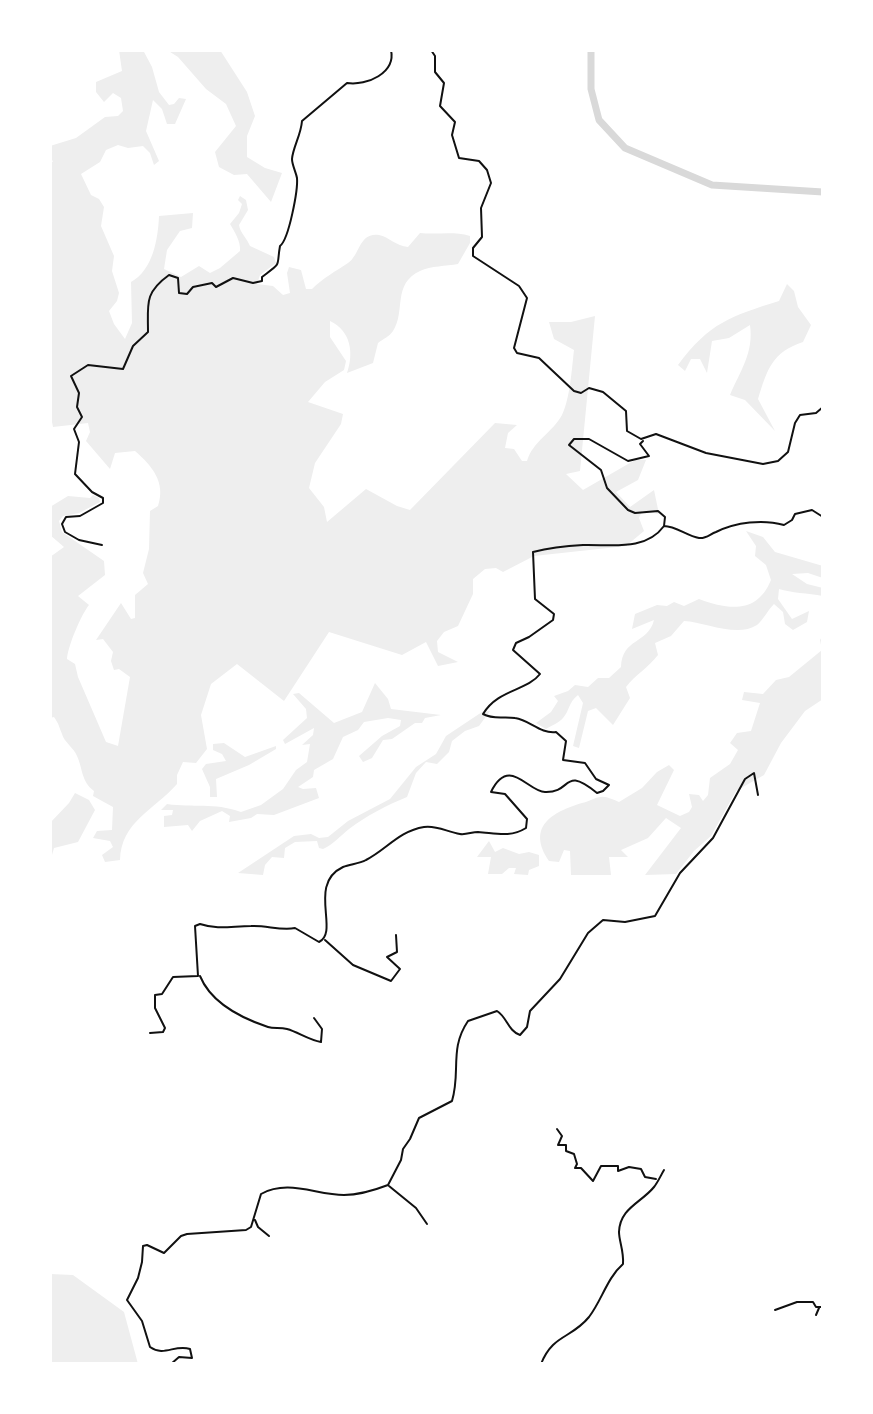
<!DOCTYPE html>
<html>
<head>
<meta charset="utf-8">
<style>
	body { margin:0 }
	#map { position:relative; width:873px; height:1414px; overflow:hidden; background:#fff; font-family:"Archivo Narrow",sans-serif }
	canvas { display:block }
	.frame { position:absolute; inset:0; border:52px solid #fff; pointer-events:none }
</style>
</head>
<body>
<div id="map">
<canvas width="873" height="1414"></canvas>
<div class="frame"></div>
</div>
<script>
const g = document.querySelector('canvas').getContext('2d');
g.lineJoin = 'round';
function fillPath(path, color) { g.fillStyle = color; g.fill(path, 'evenodd'); }
function stroke(path, color, width, dash) { g.strokeStyle = color; g.lineWidth = width; g.lineCap = dash ? 'butt' : 'round'; g.setLineDash(dash || []); g.stroke(path); }
fillPath(new Path2D(`
	M119,50h24l9,17 7,25 10,13 5,-1 5,-6 7,1 -11,25h-8l-5,-15 -9,-9 -7,31 13,30 -5,4 -4,-12 -7,-7 -15,2 -10,-3 -12,5 -6,12 -19,12 10,21 8,4 5,8 -3,19 13,30 -2,15 7,22 -2,8 -8,10 5,13 11,15 7,-16 -1,-41c22,-12 27,-43 28,-66l34,-3 -1,15 -12,3 -13,19 -3,19 17,8 18,-11 11,7 10,-5 20,-17c1,-10 -6,-20 -10,-27l9,-11 3,-9 -4,-4 2,-4 6,4 2,10 -9,15c1,8 8,13 11,21l24,11 2,6 -16,12 -3,9 16,2 10,9 7,-2 -3,-20 2,-6 12,3 5,19h6c11,-11 24,-18 36,-26 12,-8 11,-31 31,-28 10,2 17,11 29,12l12,-14c17,2 33,-2 50,3v7l-12,21c-12,2 -27,2 -38,7 -28,13 -14,40 -27,60 -3,5 -10,8 -15,12l-5,20 -26,10c7,-20 4,-42 -17,-52v16l16,24 -2,9 -19,12 -17,20 35,12 -2,10 -26,39 -6,25 15,19 3,15 39,-33 31,17 13,4 85,-87 22,2 -9,8 -3,15 9,1 8,12h5c6,-20 25,-28 35,-46 8,-16 10,-48 12,-65l-20,-11 -5,-17h22l24,-6 -15,155 -14,3 17,16 52,-30h11l-8,20 -22,12 14,15 24,-17 5,24 -17,-3 -3,7 5,13 -18,15 -92,10 -31,16 -7,-4 -11,1 -12,10v15l-15,32 -14,6 -7,9 1,11 20,10 -20,4 -12,-24 -24,13 -73,-23 -45,69 -47,-37 -26,20 -10,31 6,34 -11,14 -13,-1 -6,13v9c-23,26 -56,38 -57,76l-15,2 -3,-7 11,-8 -3,-6 -17,-3 4,-7 15,-1 1,-23 -20,-11 1,-5c-13,-10 -11,-22 -17,-35 -3,-8 -13,-14 -15,-22 -3,-7 -3,-10 -8,-17l-4,1v-161l14,-10 -14,-12v-28l18,-11 22,2 3,-3 6,3 1,4 -21,11 -16,3 -4,5 3,11 42,29 1,14 -27,21 11,9c-8,10 -21,41 -22,54l8,5 3,13 28,65 12,4 12,-69 -11,-8 -5,1 -3,-9 2,-9 -10,-13 -7,1 25,-37 10,16 4,-1v-23l13,-11 -5,-11 6,-24 1,-38 8,-5c8,-24 -6,-40 -23,-55l-20,2 -5,16 -24,-28 4,-9 -2,-9 -35,4 -3,-15v-247l3,-4 -3,-2v-13l26,-8 29,-21 13,-1 5,-5 -2,-13 -8,-5 -9,9 -8,-10v-10l26,-11z
	M167,50h53l27,42 8,24 -8,20v21l18,11 17,5 -11,29 -24,-28 -13,1 -15,-8 -4,-15 21,-26 -10,-22 -20,-15 -28,-32z
	M787,284l7,7 4,16 13,18 -8,17c-31,10 -36,28 -45,57l17,32 -30,-31 -15,-5c10,-24 24,-42 20,-70l-21,13 -17,3 -5,32 -7,-14h-9l-6,12 -7,-6c31,-42 53,-49 101,-64z
	M746,531l17,6 12,15 48,14v12l-15,-5 -16,1 15,10 16,4v8c-15,-3 -32,-3 -44,-7l-1,10 14,20 17,-8 -2,11 -14,8 -8,-6 -2,-12 -9,-8c-6,6 -11,16 -17,21 -20,13 -52,-3 -73,-4l-13,15 -16,7 3,12c-10,13 -23,20 -32,32l4,11 -17,27 -17,-17 -8,3 -9,37 -6,-2 10,-43 -5,-8c-10,8 -8,15 -15,23 -3,4 -12,8 -17,11l-10,-6 15,-11 7,-11 -4,-5 14,-5 7,-6 13,2 10,-9h11l12,-11c1,-29 27,-23 33,-47l-22,9 3,-15 22,-9 10,1 7,-4 10,4 15,-7c30,11 58,15 72,-19l-5,-15 -11,-9 1,-10z
	M823,635v64l-18,12 -24,32 -17,32 -28,16 -25,45 -17,15 -18,23 -31,1 36,-47 -15,-10 -18,20 -27,12 7,7h-19l2,18h-40l-1,-24 -6,-1 -5,12 -10,-1c-23,-34 3,-49 33,-58 6,-1 13,-6 19,-6 5,-1 13,3 18,5l23,-14 15,-16 12,-7 5,5 -17,35 23,11 9,-4 3,-5 -3,-13 10,1 4,6 5,-6 2,-17 20,-14 8,-14 -8,-7 7,-10 14,-2 9,-28 -18,-3 2,-8 19,2 13,-14 13,-3 33,-27 -2,-10z
	M375,683l13,16 3,10 50,6 -16,3 -3,5h-7l-23,16 -9,1 -11,18 -9,4 -4,-6 23,-20 18,-10 1,-6 -13,-2 -24,4 -6,8 -15,7 -10,22 -19,11 -1,7 -15,10 5,2 13,-1 3,10 -45,17 -17,-1 -6,4 -22,4 1,-6 -8,-5 -22,10 -8,10 -4,-6 -24,2v-11l8,-1 1,-5h-12l6,-6c27,4 46,-2 74,8l20,-7 22,-16 13,-19 11,-8 3,-18 -8,1 11,-10 1,-7 -29,16 -2,-4 24,-22 -1,-9 -13,-15 6,-1 35,30 28,-11z
	M490,711l-11,15 -14,5 -13,10 -3,11 -12,12 -11,-2 -10,11 -9,24c-20,8 -41,19 -58,32 -9,7 -15,15 -26,20l-4,-1 -2,-7 -22,1 -10,6 -1,10 -12,-1 -7,8 -2,10 -25,-2 56,-37 17,-2 8,4 9,-1 20,-16 42,-22 26,-32 20,-13 10,-18 36,-24z
	M224,743l21,14 31,-11v3l-27,16 -33,14 1,18h-7v-10l-8,-18 4,-5 20,-3 -4,-7 -9,-4v-6z
	M75,793l14,7 6,10 -17,32 -24,6 -4,14v-39l19,-20z
	M489,841l6,11 8,-4 16,6 10,-2 10,3v11l-10,4 -1,5 -14,-1 2,-6h-7l-7,6h-14l3,-17h-14z
	M50,1274l23,1 51,37 14,52h-88z`), '#eee');
stroke(new Path2D(`
	M591,50v39l8,31 26,28 87,37 111,7`), '#d9d9d9', 7);
stroke(new Path2D(`
	M431,50l4,6v16l9,11 -4,23 15,16 -3,13 7,23 20,3 8,9 4,13 -10,25 1,29 -9,11v8l46,30 8,12 -13,50 3,5 22,5 35,33 7,2 8,-5 14,4 23,19 1,20 14,8 15,-5 50,19 57,11 15,-3 10,-9 7,-29 5,-8 16,-2 7,-6
	M643,441l-3,3 9,12 -21,5 -39,-22h-15l-5,6 32,25 6,18 21,22 7,3 23,-2 7,6 -1,9c12,0 23,10 35,12 7,1 11,-4 17,-6 20,-10 47,-13 68,-7l8,-5 3,-6 17,-4 11,7
	M102,545l-23,-5 -14,-8 -3,-8 4,-7 14,-1 23,-13v-5l-11,-6 -17,-18 4,-32 -5,-13 8,-12 -5,-10 2,-14 -8,-17 17,-11 35,4 10,-23 15,-14c0,-28 -4,-39 21,-57l9,3 1,15 8,1 6,-7 19,-4 4,4 17,-9 20,5 9,-2v-4c21,-16 14,-9 18,-31 9,-7 18,-56 17,-68 -1,-6 -5,-13 -5,-19 1,-12 9,-24 10,-38l45,-38c20,3 49,-10 44,-33
	M325,940l28,25 38,16 9,-12 -13,-12 10,-5 -1,-17
	M200,976c11,27 41,42 68,51 6,2 12,0 19,2 11,3 22,11 34,13l1,-13 -8,-11
	M150,1033l13,-1 2,-4 -10,-20v-13l7,-1 11,-17 25,-1 -3,-50 5,-2c18,6 32,2 51,2 15,-1 30,5 44,2l24,14c21,-10 -12,-58 24,-75 7,-3 16,-3 23,-7 20,-10 33,-29 58,-33 13,-2 23,5 36,7 6,1 12,-2 18,-2 17,1 32,6 48,-4l1,-9 -22,-25 -14,-2c18,-37 37,0 54,0 28,1 17,-27 52,1l6,-2 6,-6 -13,-6 -11,-16 -22,-3 3,-19 -10,-9c-16,2 -26,-12 -41,-14 -12,-2 -21,2 -32,-4 15,-25 44,-23 57,-40l-27,-24 3,-7 13,-6 24,-17 1,-6 -19,-15 -2,-47c16,-4 33,-6 50,-7 27,-1 62,7 81,-19
	M557,1129l5,7 -4,9h8v6l8,3 3,10 -2,4h6l12,13 8,-15h17v5l11,-4 12,2 4,8 11,2
	M389,1186l27,22 11,16
	M255,1220l3,7 11,9
	M775,1310l22,-8h16l3,5h7
	M816,1315l3,-7
	M171,1364l8,-7 13,1 -2,-9c-15,-5 -26,8 -40,-2l-8,-26 -15,-21 11,-22 4,-16 1,-16 4,-1 17,8 17,-17 6,-2 59,-4 5,-3 10,-33c27,-15 55,1 83,1 14,0 31,-5 44,-10l13,-25 2,-11 7,-10 9,-21 33,-17c9,-30 -3,-52 16,-80l29,-10c10,6 11,20 23,24l7,-8 3,-16 30,-32 28,-46 15,-13 22,2 30,-6 25,-43 33,-35 32,-59 9,-6 4,22
	M541,1364c12,-30 30,-25 48,-47 13,-17 18,-39 34,-53 1,-13 -4,-23 -4,-32 1,-24 22,-29 35,-45 4,-5 7,-12 10,-17`), '#111', 2);
</script>
</body>
</html>
